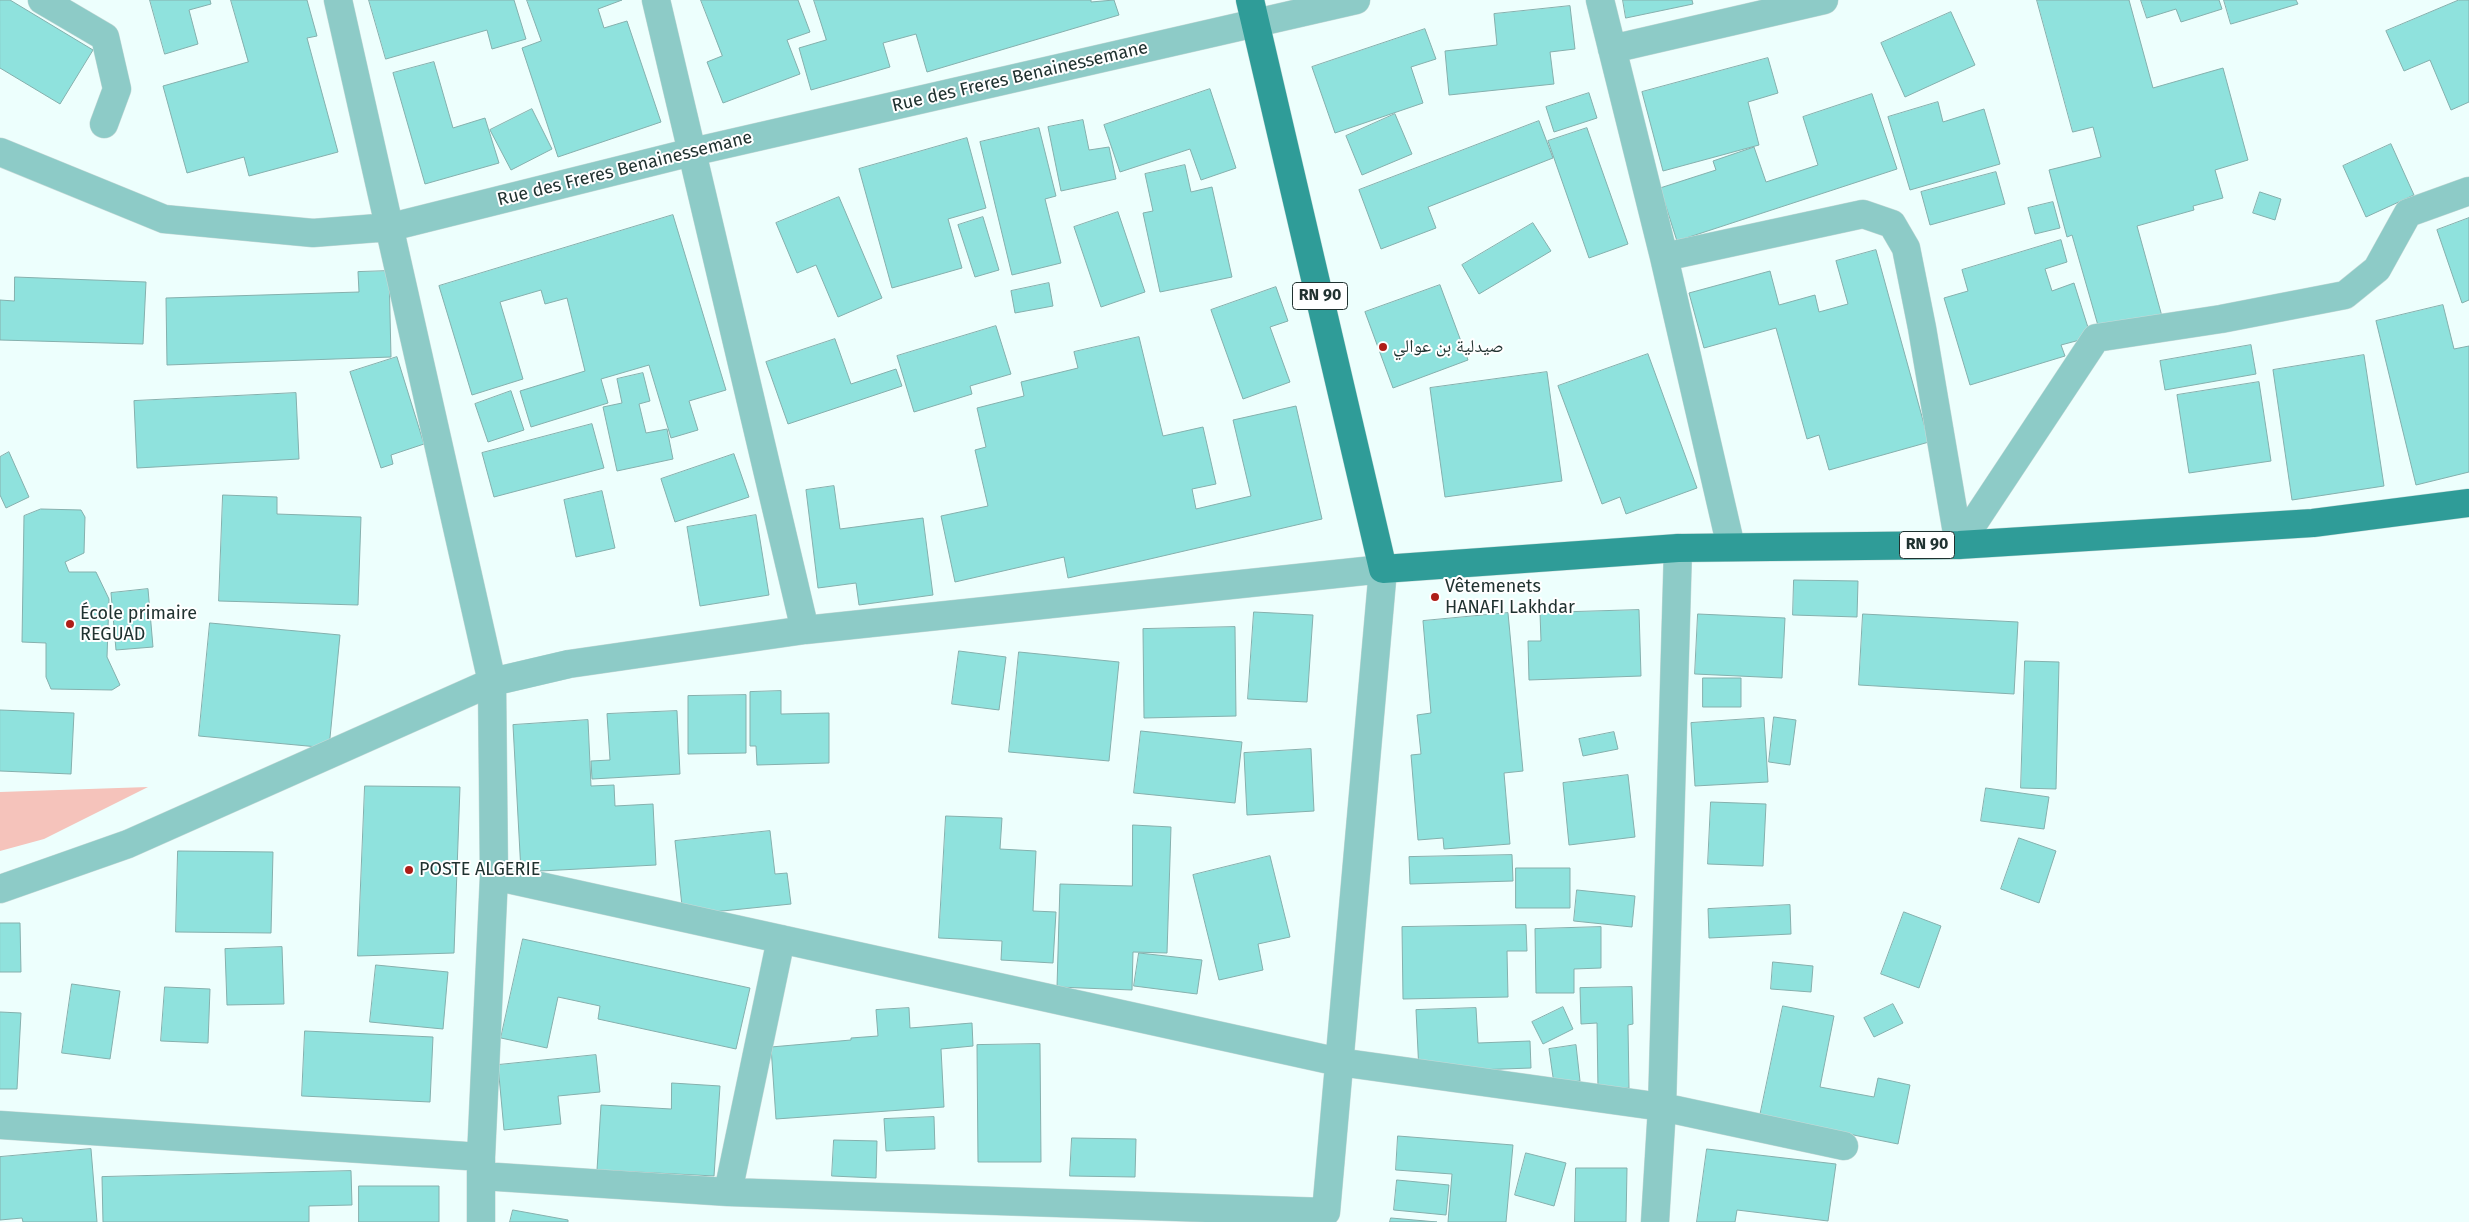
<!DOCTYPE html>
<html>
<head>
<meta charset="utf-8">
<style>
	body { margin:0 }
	canvas { display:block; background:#edfffd }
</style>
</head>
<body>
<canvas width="2469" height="1222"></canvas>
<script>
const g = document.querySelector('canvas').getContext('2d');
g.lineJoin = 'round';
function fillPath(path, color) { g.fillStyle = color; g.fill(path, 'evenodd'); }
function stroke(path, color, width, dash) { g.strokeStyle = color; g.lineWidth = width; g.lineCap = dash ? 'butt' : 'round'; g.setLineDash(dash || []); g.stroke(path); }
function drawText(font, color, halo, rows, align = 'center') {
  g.font = font + ' "Fira Sans","Noto Naskh Arabic",sans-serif'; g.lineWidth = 4; g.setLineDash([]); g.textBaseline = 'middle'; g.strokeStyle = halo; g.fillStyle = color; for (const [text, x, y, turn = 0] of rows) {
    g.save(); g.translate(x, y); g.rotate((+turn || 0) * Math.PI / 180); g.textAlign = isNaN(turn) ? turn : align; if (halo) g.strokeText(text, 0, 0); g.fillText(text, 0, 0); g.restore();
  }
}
fillPath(new Path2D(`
	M148,787l-104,52 -44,12v-59z`), '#f5c3bb');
const building = new Path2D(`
	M0,0h10l83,50 -33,54 -60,-36z
	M150,0h60l1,4 -22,6 9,34 -33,10z
	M231,0h76l10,36 -10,2 31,114 -89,24 -5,-19 -57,16 -24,-87 85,-24z
	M369,0h145l12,39 -34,10 -5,-19 -101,29z
	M527,0h95l-24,9 6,19 23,-7 34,101 -103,35 -36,-109 19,-7z
	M701,0h97l12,32 -23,8 13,34 -77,29 -16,-41 15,-6z
	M814,0h277v2l23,-2 5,15 -192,57 -11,-38 -33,9 7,24 -79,23 -12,-42 27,-8z
	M1623,0h69l1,4 -67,14z
	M2037,0h92l24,88 70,-20 25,92 -33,10 8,28 -30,8 1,4 -57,16 26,94 -62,16 -29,-101 -5,2 -18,-67 52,-13 -8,-30 -20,5z
	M2141,0h78l3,9 -41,13 -5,-13 -29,9z
	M2224,0h72l2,4 -67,20z
	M2459,0h10v102l-18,8 -21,-50 -26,11 -18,-40z
	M1570,6l5,43 -25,3 4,32 -105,11 -4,-44 52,-6 -3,-31z
	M1951,12l24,53 -70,32 -24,-54z
	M1425,29l11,30 -25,8 12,36 -88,30 -23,-66z
	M1768,58l10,35 -30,9 11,43 -96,26 -21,-79z
	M434,62l19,66 32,-10 14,45 -74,21 -32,-111z
	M1210,89l26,79 -35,12 -11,-31 -70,23 -16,-47z
	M1589,93l8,25 -43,14 -8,-25z
	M1872,94l25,75 -220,72 -17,-53 56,-18 -3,-9 41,-14 12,35 52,-17 -15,-48z
	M1938,102l5,20 41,-13 16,55 -90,26 -22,-73z
	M532,109l20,40 -41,21 -21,-40z
	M1395,114l17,40 -50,21 -16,-39z
	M1083,120l6,30 20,-3 7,32 -55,12 -13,-64z
	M1539,121l14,37 -125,49 8,21 -55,21 -22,-59z
	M1039,128l17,68 -11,3 16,64 -49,12 -32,-133z
	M1587,128l41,116 -39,14 -41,-117z
	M967,138l19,70 -38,11 14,49 -70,20 -33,-119z
	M2391,144l23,51 -48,22 -23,-51z
	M1185,165l6,27 21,-5 20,90 -72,15 -17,-79 10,-2 -8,-37z
	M1996,172l9,32 -75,21 -9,-33z
	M2260,192l21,7 -6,21 -22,-7z
	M839,197l43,101 -44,19 -22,-52 -19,8 -21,-50z
	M2053,202l7,26 -25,6 -7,-26z
	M1118,212l27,80 -44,15 -27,-80z
	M673,215l53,175 -37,11 9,29 -27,8 -22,-73 -48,14 7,24 -77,24 -11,-36 65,-20 -18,-73 -22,6 -4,-14 -41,12 23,77 -51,16 -33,-109z
	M983,217l16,53 -24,7 -17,-52z
	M2469,218v82l-7,3 -25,-73z
	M1533,223l18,28 -72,43 -17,-29z
	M2061,240l6,22 -22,7 7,22 22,-8 17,54 -30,8 4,11 -95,29 -26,-87 24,-7 -6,-21z
	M1876,250l53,192 -100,28 -10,-35 -12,4 -31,-111 -72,20 -15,-55 81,-22 9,34 36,-10 4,17 29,-8 -12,-43z
	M389,271l2,86 -224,8 -1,-67 193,-6 -1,-20z
	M15,277l131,5 -3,62 -143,-4v-40l14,1z
	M1049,283l4,23 -38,7 -4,-22z
	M1440,285l28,75 -75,28 -28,-76z
	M1276,287l12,34 -18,6 20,55 -47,17 -32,-89z
	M2443,305l11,44 15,-3v126l-53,13 -40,-164z
	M996,326l15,48 -41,12 2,8 -58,18 -17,-56z
	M1139,337l24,99 40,-9 13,57 -24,5 4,20 55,-13 -18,-76 63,-14 26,113 -254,59 -4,-21 -109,25 -14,-66 47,-10 -13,-56 11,-3 -9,-39 47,-12 -3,-14 57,-14 -4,-16z
	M835,339l16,45 45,-15 6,17 -114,38 -22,-62z
	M2251,345l5,29 -91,16 -5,-29z
	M1648,354l49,134 -71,26 -6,-17 -18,7 -44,-118z
	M2364,355l20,131 -92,14 -19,-130z
	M397,357l27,87 -33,11 2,9 -12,4 -31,-96z
	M1547,372l15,109 -117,16 -15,-109z
	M643,373l7,28 -11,3 7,29 21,-4 6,30 -56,12 -14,-64 19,-4 -5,-24z
	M2259,382l12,79 -82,12 -12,-78z
	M511,391l13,39 -36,12 -13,-38z
	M296,393l3,66 -162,9 -3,-67z
	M592,424l12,44 -110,29 -12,-44z
	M9,452l20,45 -23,11 -6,-13v-38z
	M734,454l15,43 -74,25 -14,-43z
	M834,486l6,43 83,-11 10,77 -74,10 -3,-22 -38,5 -12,-98z
	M602,491l13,57 -39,9 -12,-57z
	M223,495l54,2v17l84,3 -3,88 -139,-4z
	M41,509l40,1 4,7 -1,36 -19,9 4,10h27l13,27 -2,58 13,28 -8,5 -61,-1 -5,-12v-34l-24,-1 2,-126z
	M756,515l13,80 -69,11 -13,-79z
	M1794,580l64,1 -1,36 -64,-2z
	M148,589l5,58 -37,3 -5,-57z
	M1639,610l2,66 -112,4 -1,-39h13l-1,-28z
	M1254,612l59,3 -6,87 -59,-3z
	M1508,613l15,158 -19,2 6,71 -66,5 -1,-11 -25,2 -7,-85 10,-1 -4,-39 14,-2 -8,-92z
	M1698,614l87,4 -3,60 -87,-4z
	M1863,614l155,8 -4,72 -155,-9z
	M210,623l130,12 -11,113 -130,-12z
	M1235,627l1,89 -92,2 -1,-89z
	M959,651l47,6 -7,53 -47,-6z
	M1019,652l100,10 -10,99 -100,-9z
	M2025,661l34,1 -3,127 -35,-1z
	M1703,678h38v29h-38z
	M781,691v23l48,-1v50l-72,2 -1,-19h-6v-54z
	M746,695v58l-58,1v-58z
	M0,710l74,3 -3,61 -71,-3z
	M677,711l3,63 -88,5 -1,-18 19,-1 -3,-46z
	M1774,717l22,3 -6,45 -21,-3z
	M1764,718l4,64 -73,4 -4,-63z
	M588,720l3,66 23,-1 1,21 38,-2 3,61 -135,7 -8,-147z
	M1141,731l101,11 -7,61 -101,-10z
	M1614,732l4,17 -35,7 -4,-17z
	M1311,749l3,62 -67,4 -3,-62z
	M1628,775l7,62 -66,8 -6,-62z
	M365,786l95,1 -6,166 -96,3z
	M1986,788l63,9 -5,32 -63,-8z
	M1711,802l55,2 -3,62 -55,-2z
	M946,816l56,2 -2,31 36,2 -3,60 23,1 -3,51 -52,-3 1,-19 -63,-3z
	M1133,825l38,2 -4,126 -34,-1 -1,38 -75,-3 3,-103 72,2z
	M770,831l5,43 12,-1 4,31 -108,11 -8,-74z
	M2019,838l37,13 -17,52 -38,-14z
	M178,851l95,1 -2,81 -95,-1z
	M1512,855l1,26 -103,3 -1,-27z
	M1270,856l20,81 -32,7 5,26 -44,10 -26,-105z
	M1516,868h54v40h-54z
	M1577,890l58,6 -3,31 -58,-6z
	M1790,905l1,29 -82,4 -1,-29z
	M1904,912l37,14 -22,62 -38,-14z
	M0,923h20l1,49h-21z
	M1526,925l1,26h-20l1,46 -105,2 -1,-72z
	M1601,927v41l-27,1v24h-38l-1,-64z
	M523,939l227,49 -14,61 -138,-30 2,-13 -42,-9 -11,51 -46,-10z
	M282,947l2,57 -57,1 -2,-56z
	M1139,953l63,7 -5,34 -63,-8z
	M1773,962l40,4 -2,26 -40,-3z
	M376,965l72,7 -5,57 -73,-7z
	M72,984l48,7 -10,68 -48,-6z
	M165,987l45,2 -2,54 -47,-2z
	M1632,987l1,37 -5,1 1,63 -31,1 -1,-66 -16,1 -1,-36z
	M1893,1004l10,19 -29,14 -10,-19z
	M1783,1006l51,10 -14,71 54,10 4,-19 32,7 -12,59 -138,-28z
	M1563,1007l10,22 -30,15 -11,-22z
	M909,1008l1,20 62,-5 1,23 -32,3 3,58 -168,12 -5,-72 80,-7v-2l27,-2 -2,-26z
	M1476,1008l2,35 52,-2 1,27 -112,4 -3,-62z
	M0,1012l21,1 -4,76h-17z
	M305,1031l128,6 -3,65 -128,-6z
	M1040,1044l1,118h-63l-1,-117z
	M1576,1045l4,36 -26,3 -5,-35z
	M596,1055l4,37 -42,4 3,28 -57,6 -6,-65z
	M672,1083l48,3 -6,90 -117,-6 4,-65 70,4z
	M934,1117l1,32 -49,2 -2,-32z
	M1398,1136l115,9 -7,77h-58l4,-48 -56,-4z
	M1072,1138l64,1 -1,38 -65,-1z
	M834,1140l43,1 -1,37 -44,-2z
	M91,1149l6,73h-74l-1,-4 -22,2v-63z
	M1707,1149l129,15 -8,57 -91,-11 -2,12h-38z
	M1526,1153l40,10 -12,43 -39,-11z
	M1576,1168h51l-1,54h-51z
	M351,1171l1,34 -43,1v16h-206l-1,-45z
	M1397,1180l52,5 -3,30 -52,-5z
	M359,1186h80v36h-80z
	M513,1210l55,10v2h-58z
	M1391,1218l46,4h-47z`);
fillPath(building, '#8fe2dd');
stroke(building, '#85b0ad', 1);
const minor = new Path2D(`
	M42,0l63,37 12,52 -13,35
	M338,0l154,682 2,194 -13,281v65
	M656,0l149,630
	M1600,0l64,257 67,290
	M1612,49l212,-49
	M0,152l164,67 149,14 78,-6 301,-75 664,-152
	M1664,257l199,-43 29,10 14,24 16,80 37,217
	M1959,545l137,-207 125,-19 124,-24 32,-26 31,-56 61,-22
	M494,876l845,186 323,45 16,-559
	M0,889l128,-45 364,-162 77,-18 236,-34 578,-61 -57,643 -598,-20 -246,-16
	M0,1125l481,32
	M728,1192l53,-253
	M1655,1222l7,-115 182,39`);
const primary = new Path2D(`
	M1250,0l133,569 295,-21 281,-3 354,-22 156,-20`);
stroke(minor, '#c8dad8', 29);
stroke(primary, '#c8dad8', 29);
stroke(minor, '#8dcbc7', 28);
stroke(primary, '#2f9c98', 28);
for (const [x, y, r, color] of [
	[1383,347,5,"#ae1e18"],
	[1435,597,5,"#ae1e18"],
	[70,624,5,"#ae1e18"],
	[409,870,5,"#ae1e18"]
]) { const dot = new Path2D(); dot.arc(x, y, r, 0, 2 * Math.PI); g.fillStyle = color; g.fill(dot); stroke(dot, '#fff', 2); }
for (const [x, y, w] of [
	[1320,296,55],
	[1927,545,55]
]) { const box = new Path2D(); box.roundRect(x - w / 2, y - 13.5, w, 27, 4); g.fillStyle = '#fff'; g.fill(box); stroke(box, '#203230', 1); }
drawText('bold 16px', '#203230', null, [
	["RN 90",1320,296],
	["RN 90",1927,545]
]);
drawText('18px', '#203230', '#fff', [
	["Rue des Freres Benainessemane",1020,77,-13],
	["Rue des Freres Benainessemane",625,169,-14]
]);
drawText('18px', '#203230', '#fff', [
	["صيدلية بن عوالي",1393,347],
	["Vêtemenets",1445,587],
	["HANAFI Lakhdar",1445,608],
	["École primaire",80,614],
	["REGUAD",80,635],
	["POSTE ALGERIE",419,870]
], 'left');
</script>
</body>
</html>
